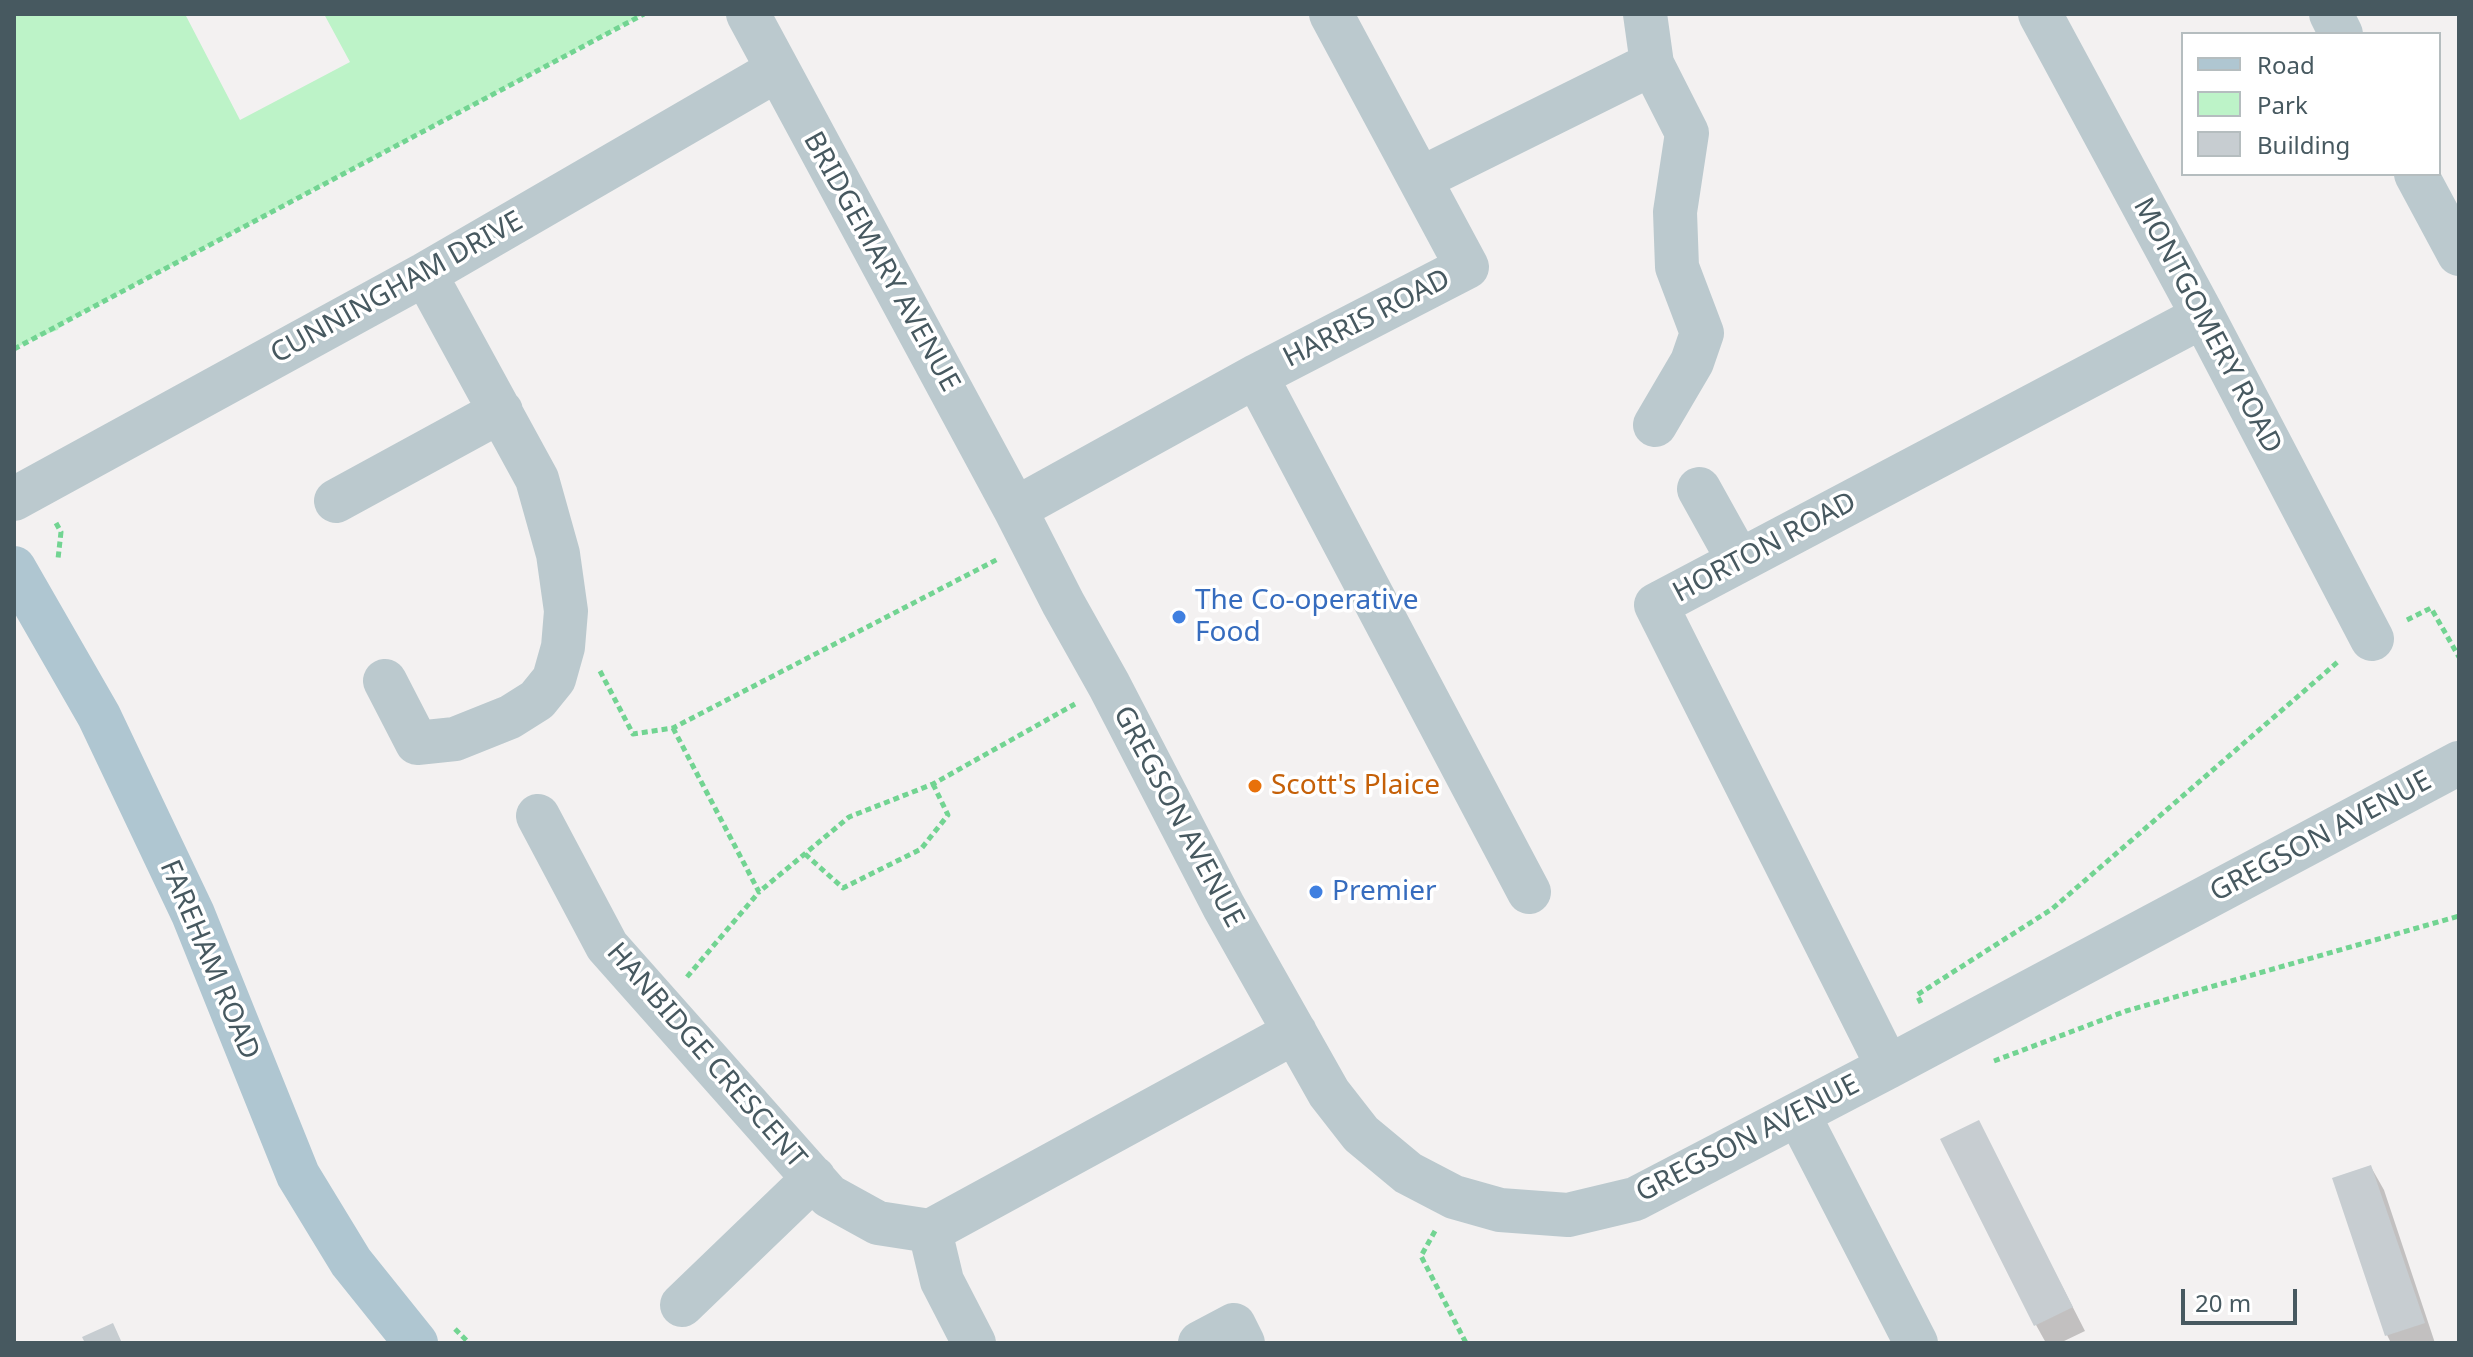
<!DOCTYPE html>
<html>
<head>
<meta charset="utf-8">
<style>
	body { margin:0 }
	#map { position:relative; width:2473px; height:1357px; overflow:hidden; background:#f3f1f1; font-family:"Noto Sans",sans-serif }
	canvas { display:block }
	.frame { position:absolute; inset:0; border:16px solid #475960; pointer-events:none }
	.legend { position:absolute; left:2181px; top:32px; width:260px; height:144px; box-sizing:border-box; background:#fff; border:2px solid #b5bdbf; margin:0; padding:10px 14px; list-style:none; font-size:24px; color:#475960 }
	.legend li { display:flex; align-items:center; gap:16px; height:40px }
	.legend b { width:40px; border:2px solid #b5bdbf }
	.scale { position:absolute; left:2181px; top:1289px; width:116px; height:36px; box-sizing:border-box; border:4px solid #475960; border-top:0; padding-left:10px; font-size:24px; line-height:28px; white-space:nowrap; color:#475960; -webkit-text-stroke:6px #fff; paint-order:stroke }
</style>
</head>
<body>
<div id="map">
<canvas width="2473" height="1357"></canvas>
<div class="frame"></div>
<ul class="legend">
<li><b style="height:10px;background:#afc6d1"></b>Road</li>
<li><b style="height:22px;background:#bdf3c8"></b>Park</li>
<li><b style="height:22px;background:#c7cdd1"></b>Building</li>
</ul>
<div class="scale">20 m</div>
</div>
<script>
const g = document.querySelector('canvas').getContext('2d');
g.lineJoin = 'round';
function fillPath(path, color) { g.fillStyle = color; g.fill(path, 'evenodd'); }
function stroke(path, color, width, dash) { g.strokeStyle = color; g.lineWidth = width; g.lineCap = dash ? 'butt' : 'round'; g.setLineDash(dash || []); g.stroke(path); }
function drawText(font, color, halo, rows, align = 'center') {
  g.font = font + ' "Noto Sans",sans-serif'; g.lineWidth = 7; g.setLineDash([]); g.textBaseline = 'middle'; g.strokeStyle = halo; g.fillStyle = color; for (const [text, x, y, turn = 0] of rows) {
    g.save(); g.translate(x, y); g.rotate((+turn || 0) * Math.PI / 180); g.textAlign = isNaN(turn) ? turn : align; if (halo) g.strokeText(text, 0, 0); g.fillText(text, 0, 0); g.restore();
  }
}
fillPath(new Path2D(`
	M14,14h171l55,106 110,-58 -26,-48h320l-584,311 -2,5 -23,8 -21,11z`), '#bdf3c8');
fillPath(new Path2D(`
	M1978,1122l107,209 -25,12h-14l-10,-18 -93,-185z
	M2371,1167l13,23 51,153h-44l-4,-8z`), '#0003');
fillPath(new Path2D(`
	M1979,1120l94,187 -39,19 -94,-187z
	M2371,1165l54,158 -40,13 -53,-158z
	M113,1323l9,20h-37l-3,-6z`), '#c7cdd1');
stroke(new Path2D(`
	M14,349l630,-335
	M56,523l5,9 -3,27
	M2407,620l24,-12 28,49
	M600,671l33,63 40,-6 325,-169
	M673,728l86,164 90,-75 84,-33 142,-80
	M805,854l38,34 78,-39 27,-34 -15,-31
	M687,977l72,-85
	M1921,1003l-4,-8 135,-86 288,-249
	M1994,1061l132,-50 333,-95
	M1435,1231l-14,25 45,87
	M455,1329l14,14`), '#72d492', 5, [6, 4]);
stroke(new Path2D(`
	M748,14l267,495 48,94 46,82 115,222 105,186 32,41 47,39 46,24 46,13 68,5 67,-16 253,-132 571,-304
	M2040,14l163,302 169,323
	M2331,14l10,20
	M1652,64l35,69 -12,79 2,55 25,66 -10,29 -37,63
	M2416,174l43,80
	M1420,179l232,-115 -7,-50
	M1256,376l273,516
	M1699,489l40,72
	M14,499l411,-225 352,-204
	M336,501l165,-90
	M1015,509l241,-133 211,-109 -136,-253
	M385,681l32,62 38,-4 55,-22 27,-17 17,-21 9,-32 3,-36 -8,-57 -21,-75 -112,-205
	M538,816l69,130 222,250 49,27 52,8 365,-199
	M1888,1067l-232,-462 547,-289
	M1798,1114l118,229
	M930,1231l12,50 32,62
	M682,1305l132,-127
	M1200,1343l34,-18 9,18`), '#bbc9ce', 44);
stroke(new Path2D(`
	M14,568l85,148 94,198 105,261 53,87 65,81`), '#afc6d1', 44);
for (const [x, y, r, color] of [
	[1179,617,8,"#3f7fe0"],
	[1255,786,8,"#e8710a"],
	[1316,892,8,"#3f7fe0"]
]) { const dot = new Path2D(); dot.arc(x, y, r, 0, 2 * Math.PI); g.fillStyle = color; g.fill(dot); stroke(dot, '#fff', 3); }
drawText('28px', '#475960', '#fff', [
	["BRIDGEMARY AVENUE",881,262,61],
	["CUNNINGHAM DRIVE",397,288,-29],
	["HARRIS ROAD",1367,319,-27],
	["MONTGOMERY ROAD",2207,326,62],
	["HORTON ROAD",1765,548,-28],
	["GREGSON AVENUE",1178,817,62],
	["GREGSON AVENUE",2321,837,-28],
	["FAREHAM ROAD",209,960,67],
	["HANBIDGE CRESCENT",706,1056,49],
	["GREGSON AVENUE",1748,1139,-27]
]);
drawText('28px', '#366cbe', '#fff', [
	["The Co-operative",1195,601],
	["Food",1195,633],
	["Premier",1332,892]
], 'left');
drawText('28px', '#c56008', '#fff', [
	["Scott's Plaice",1271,786]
], 'left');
</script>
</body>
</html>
